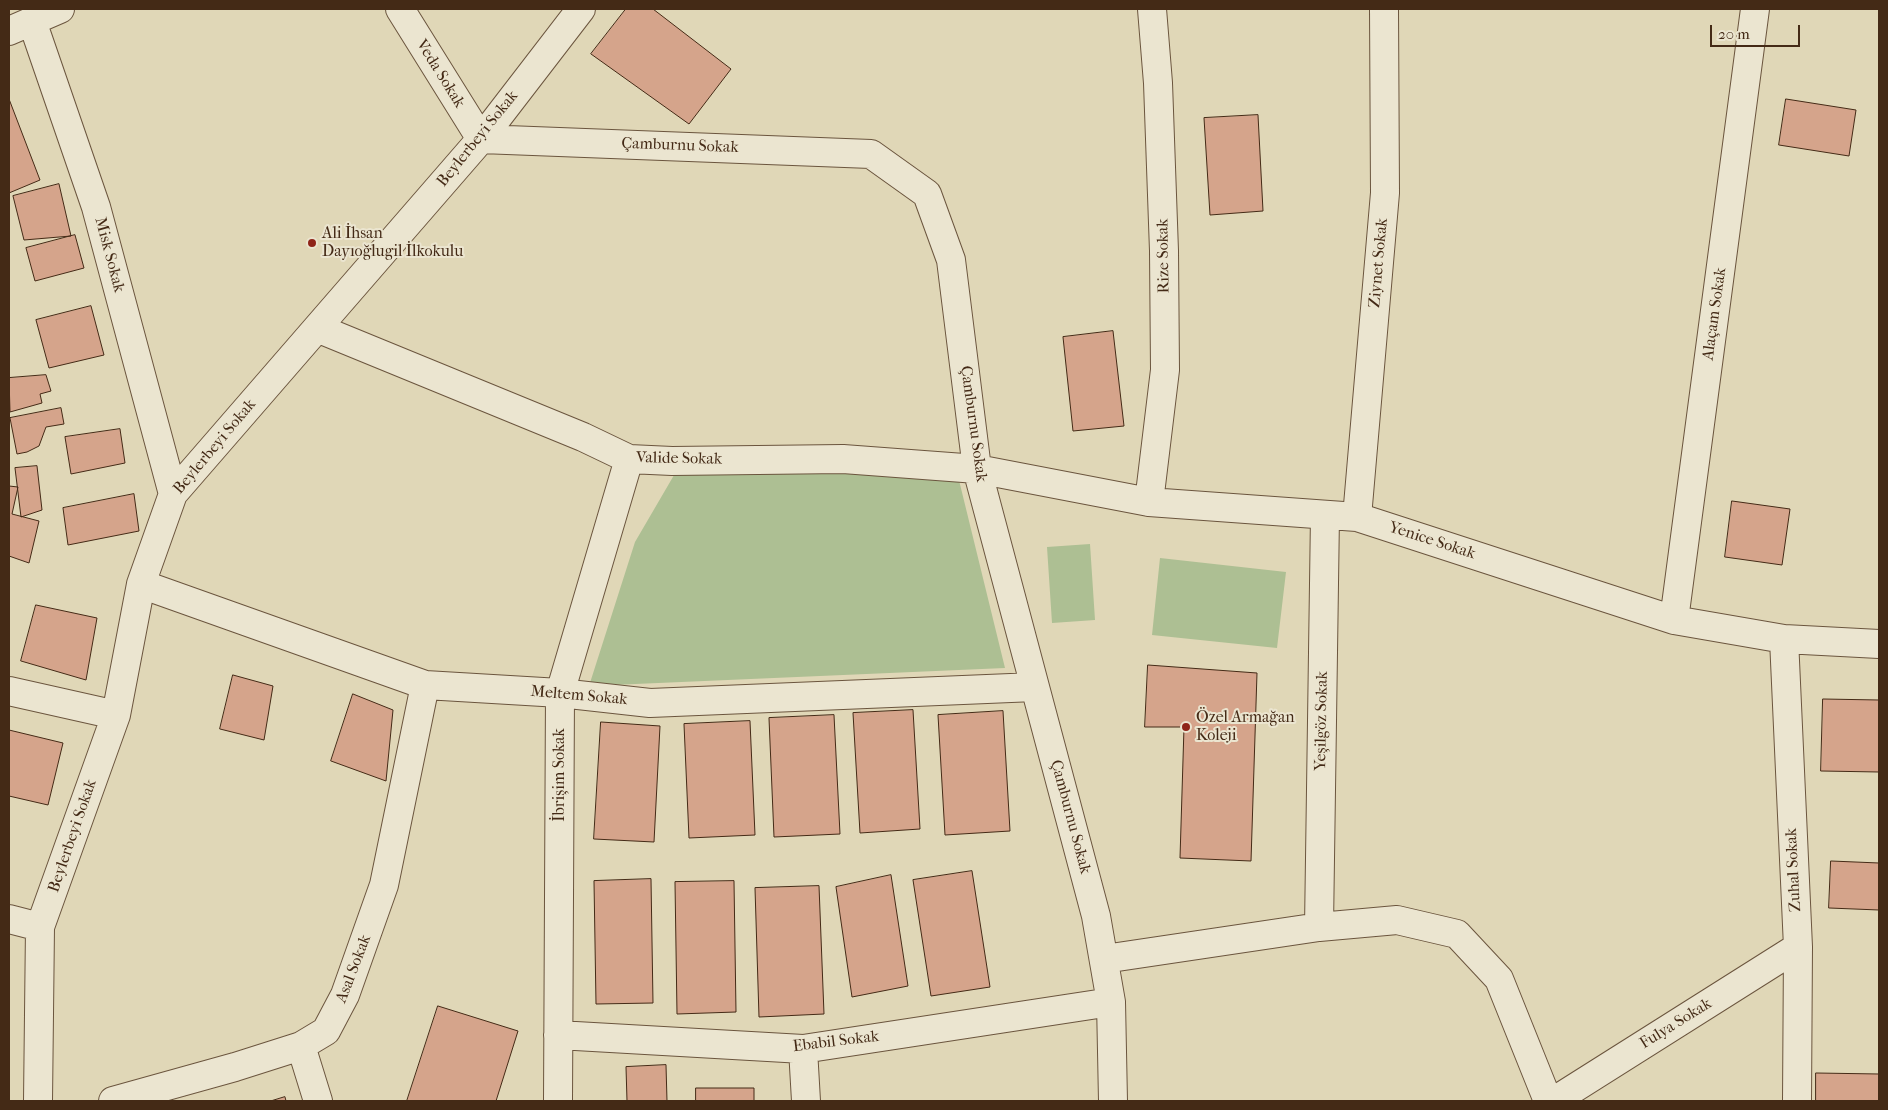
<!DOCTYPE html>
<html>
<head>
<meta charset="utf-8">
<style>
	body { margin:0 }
	#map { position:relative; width:1888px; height:1110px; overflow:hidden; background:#e0d7b7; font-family:"IM FELL French Canon",serif }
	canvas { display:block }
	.frame { position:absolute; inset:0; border:10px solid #442a16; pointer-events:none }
	.scale { position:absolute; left:1710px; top:25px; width:90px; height:22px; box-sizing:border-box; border:2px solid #442a16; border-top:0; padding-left:6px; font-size:15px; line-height:18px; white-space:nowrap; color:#442a16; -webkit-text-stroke:4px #ebe5d0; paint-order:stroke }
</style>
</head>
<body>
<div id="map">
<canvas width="1888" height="1110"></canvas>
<div class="frame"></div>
<div class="scale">20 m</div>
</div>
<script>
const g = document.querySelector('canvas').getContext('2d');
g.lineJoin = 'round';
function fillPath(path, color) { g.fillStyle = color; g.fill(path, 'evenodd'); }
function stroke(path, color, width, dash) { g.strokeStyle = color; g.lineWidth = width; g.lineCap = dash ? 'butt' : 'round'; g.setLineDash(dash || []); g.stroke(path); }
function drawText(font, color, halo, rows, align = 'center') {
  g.font = font + ' "IM FELL French Canon",serif'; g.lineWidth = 4; g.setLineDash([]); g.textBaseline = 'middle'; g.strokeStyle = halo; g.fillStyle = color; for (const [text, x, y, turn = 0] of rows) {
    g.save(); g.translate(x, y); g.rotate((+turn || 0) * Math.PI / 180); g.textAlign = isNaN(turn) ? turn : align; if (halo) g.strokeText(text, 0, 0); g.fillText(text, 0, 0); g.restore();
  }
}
fillPath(new Path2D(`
	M677,470l280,2 48,196 -416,18 46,-144z
	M1090,544l5,76 -43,3 -5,-76z
	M1160,558l126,14 -9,76 -125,-13z`), '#adbf93');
const building = new Path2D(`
	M626,9h27l78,60 -42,55 -98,-70z
	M9,99l31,81 -31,13z
	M1786,99l70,11 -7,46 -70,-11z
	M1258,115l5,96 -53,4 -6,-97z
	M59,184l12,52 -47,4 -11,-44z
	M75,235l9,33 -49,13 -9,-33z
	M91,306l13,49 -55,13 -13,-48z
	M1113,331l11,95 -51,5 -10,-94z
	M46,375l5,16 -11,3 2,9 -32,9 -1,-34z
	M61,408l3,16 -18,3 -7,19 -12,6 -10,2 -7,-36z
	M120,429l5,34 -54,11 -6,-37z
	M37,466l5,44 -21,7 -6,-49z
	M9,486l9,1 -6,27 27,7 -10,42 -20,-7z
	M134,494l5,37 -71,14 -5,-37z
	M1732,501l58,8 -8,56 -57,-8z
	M36,605l61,13 -11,62 -65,-19z
	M1148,665l109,8 -6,188 -71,-3 4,-131h-39z
	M233,675l40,11 -9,54 -44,-11z
	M353,694l40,16 -7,71 -55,-20z
	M1823,699l56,1v72l-58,-1z
	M913,710l7,119 -60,4 -7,-120z
	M1003,711l7,120 -65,4 -7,-120z
	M834,715l6,119 -66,3 -5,-119z
	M750,721l5,114 -66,3 -5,-114z
	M601,722l59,4 -6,116 -60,-3z
	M9,730l54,13 -15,62 -39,-9z
	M1831,861l48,2v47l-50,-2z
	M972,871l18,116 -59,9 -18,-116z
	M891,875l17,111 -56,11 -16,-110z
	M651,879l2,124 -57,1 -2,-123z
	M734,881l2,131 -59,2 -2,-132z
	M819,886l5,128 -65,3 -4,-129z
	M438,1006l80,25 -22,70h-89z
	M666,1065l1,36h-40l-1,-34z
	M1816,1073l63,1v27h-63z
	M696,1088h58v13h-58z
	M285,1097l1,4h-15z`);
fillPath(building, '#d5a48b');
stroke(building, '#442a16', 1);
const minor = new Path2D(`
	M400,9l81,130 390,15 56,40 24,66 26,209 119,447 15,86 2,99
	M32,21l64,186 77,287
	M9,31l51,-22
	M317,328l266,109 46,22 43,2 171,-2 134,10 172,33 208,15 317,103 110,19 95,5
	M1149,502l16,-132 -1,-119 -6,-168 -6,-74
	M1357,517l28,-324 -1,-184
	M141,584l284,101 135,8 90,10 385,-16
	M1674,620l81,-611
	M1784,639l14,308 -1,154
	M9,691l107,24
	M9,919l31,8
	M1319,927l6,-412
	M1104,959l215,-32 78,-7 60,14 42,45 49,122
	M558,1035l245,14 308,-47
	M301,1046l17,55
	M803,1049l3,52
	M38,1101l2,-174 76,-212 25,-131 32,-90 308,-355 100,-130
	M113,1101l122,-34 66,-21 25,-15 19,-36 39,-110 41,-200
	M558,1101l2,-408 69,-234
	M1554,1101l244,-154`);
stroke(minor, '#6b553e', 30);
stroke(minor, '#ebe5d0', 28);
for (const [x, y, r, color] of [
	[312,243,5,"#8f2418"],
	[1186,727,5,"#8f2418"]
]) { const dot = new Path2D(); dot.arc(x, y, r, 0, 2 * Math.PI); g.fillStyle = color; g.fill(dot); stroke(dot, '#ebe5d0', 2); }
drawText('16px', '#442a16', '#ebe5d0', [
	["Veda Sokak",440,74,58],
	["Beylerbeyi Sokak",478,139,-51],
	["Çamburnu Sokak",680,146,2],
	["Misk Sokak",109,255,75],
	["Rize Sokak",1164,256,-91],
	["Ziynet Sokak",1379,263,-85],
	["Alaçam Sokak",1715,314,-82],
	["Çamburnu Sokak",973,424,82],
	["Beylerbeyi Sokak",215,447,-50],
	["Valide Sokak",679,459,1],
	["Yenice Sokak",1432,541,18],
	["Meltem Sokak",579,696,5],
	["Yeşilgöz Sokak",1322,721,-89],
	["İbrişim Sokak",560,775,-90],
	["Çamburnu Sokak",1070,817,75],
	["Beylerbeyi Sokak",73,836,-71],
	["Zuhal Sokak",1794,870,-93],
	["Asal Sokak",354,969,-69],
	["Fulya Sokak",1676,1024,-32],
	["Ebabil Sokak",836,1042,-7]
]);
drawText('16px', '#442a16', '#ebe5d0', [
	["Ali İhsan",322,234],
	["Dayıoğlugil İlkokulu",322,252],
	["Özel Armağan",1196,718],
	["Koleji",1196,736]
], 'left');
</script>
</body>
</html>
